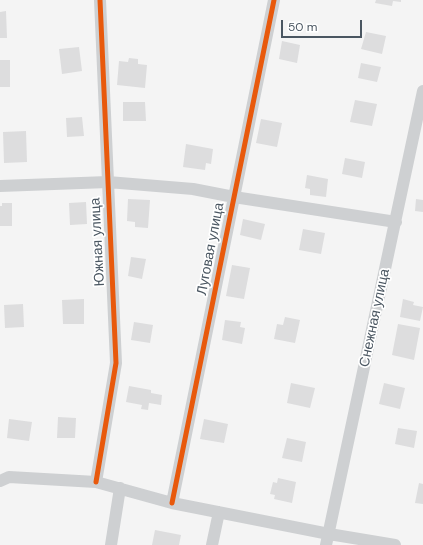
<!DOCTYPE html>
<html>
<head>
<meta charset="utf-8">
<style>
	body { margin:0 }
	#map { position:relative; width:423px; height:545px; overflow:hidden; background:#f4f4f4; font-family:"DM Sans",sans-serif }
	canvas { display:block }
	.scale { position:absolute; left:281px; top:20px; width:81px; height:18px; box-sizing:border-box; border:2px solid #4a5661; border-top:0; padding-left:5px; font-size:12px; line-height:14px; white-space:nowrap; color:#4a5661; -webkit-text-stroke:3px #fff; paint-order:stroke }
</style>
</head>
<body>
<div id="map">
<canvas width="423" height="545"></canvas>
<div class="scale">50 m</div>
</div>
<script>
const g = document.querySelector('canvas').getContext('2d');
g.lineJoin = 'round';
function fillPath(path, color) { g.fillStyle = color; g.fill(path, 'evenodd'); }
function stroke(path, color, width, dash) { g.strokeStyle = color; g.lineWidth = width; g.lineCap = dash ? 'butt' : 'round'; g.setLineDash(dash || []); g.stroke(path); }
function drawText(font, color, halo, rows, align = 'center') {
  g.font = font + ' "DM Sans",sans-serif'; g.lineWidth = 3.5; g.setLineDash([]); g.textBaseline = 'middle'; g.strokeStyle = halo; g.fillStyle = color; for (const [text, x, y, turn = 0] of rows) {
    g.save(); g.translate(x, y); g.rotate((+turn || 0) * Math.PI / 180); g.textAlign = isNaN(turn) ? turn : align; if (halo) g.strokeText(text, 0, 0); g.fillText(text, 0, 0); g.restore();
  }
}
fillPath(new Path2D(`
	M376,0h25v2l-8,-1 -1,5 -17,-3z
	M6,11l1,27h-7v-26z
	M366,32l20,4 -4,18 -21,-5z
	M282,41l18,4 -3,18 -18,-4z
	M79,47l3,24 -20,3 -3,-25z
	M129,58l9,1v5l9,1 -2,23 -28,-3 2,-24 9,1z
	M0,60h10v27h-10z
	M361,63l20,4 -4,15 -19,-4z
	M355,100l22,4 -5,22 -22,-4z
	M123,102h22l1,19h-23z
	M82,117l2,19 -17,1 -1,-19z
	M261,119l21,4 -5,24 -21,-4z
	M26,131l1,31 -23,1 -1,-31z
	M186,144l27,5 -2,15 -5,-1 -1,7 -22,-3z
	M345,158l20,4 -3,16 -20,-4z
	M307,175l21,4 -2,18 -16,-2v-6l-5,-1z
	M128,199l22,1 -2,28 -13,-1v-5l-8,-1z
	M416,199l7,1v12l-8,-1z
	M86,202l1,22 -17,1 -1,-22z
	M2,203h10v23h-12v-20h2z
	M243,219l22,5 -4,16 -21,-5z
	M303,229l22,4 -4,21 -22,-4z
	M131,257l15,2 -4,20 -14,-3z
	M232,265l18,3 -6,31 -18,-3z
	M84,299v25h-21l-1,-24z
	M403,299l11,3 -1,3 10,2 -3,14 -20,-4z
	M23,304l1,23 -19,1 -1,-23z
	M285,317l15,3 -5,23 -21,-4 3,-15 6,1z
	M225,320l16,2 -1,5 5,1 -3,16 -20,-4z
	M134,322l19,3 -3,18 -19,-3z
	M398,324l22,4 -6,32 -22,-5z
	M291,383l24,5 -5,20 -23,-5z
	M384,383l21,5 -5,21 -21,-5z
	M129,386l22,4v3l11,2 -1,10 -12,-2 -1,7 -7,-1 1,-4 -16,-3z
	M58,417l18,1 -1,20h-18z
	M9,419l23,3 -3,19 -22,-3z
	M204,419l24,5 -4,19 -24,-4z
	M398,428l19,3 -3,17 -19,-4z
	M287,438l19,4 -4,20 -20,-4z
	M278,478l18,4 -4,21 -18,-4 1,-4 -5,-1 3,-12 4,1z
	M419,483l4,1v20l-8,-1z
	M155,530l26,5 -2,10h-27z`), '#ddddde');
stroke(new Path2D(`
	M0,186l108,-4 85,7 41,8 162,25
	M0,481l9,-4 87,5 76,21 157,31 66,11
	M96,482l20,-119 -16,-363
	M172,503l102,-503
	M111,545l9,-57
	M212,545l7,-33
	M326,545l97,-454`), '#ced0d2', 12);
stroke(new Path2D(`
	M96,482l20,-119 -16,-363
	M172,503l102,-503`), '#e8590c', 5);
drawText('14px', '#4a5661', '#fff', [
	["Южная улица",98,242,-93],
	["Луговая улица",211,249,-79],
	["Снежная улица",375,318,-78]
]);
</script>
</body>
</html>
